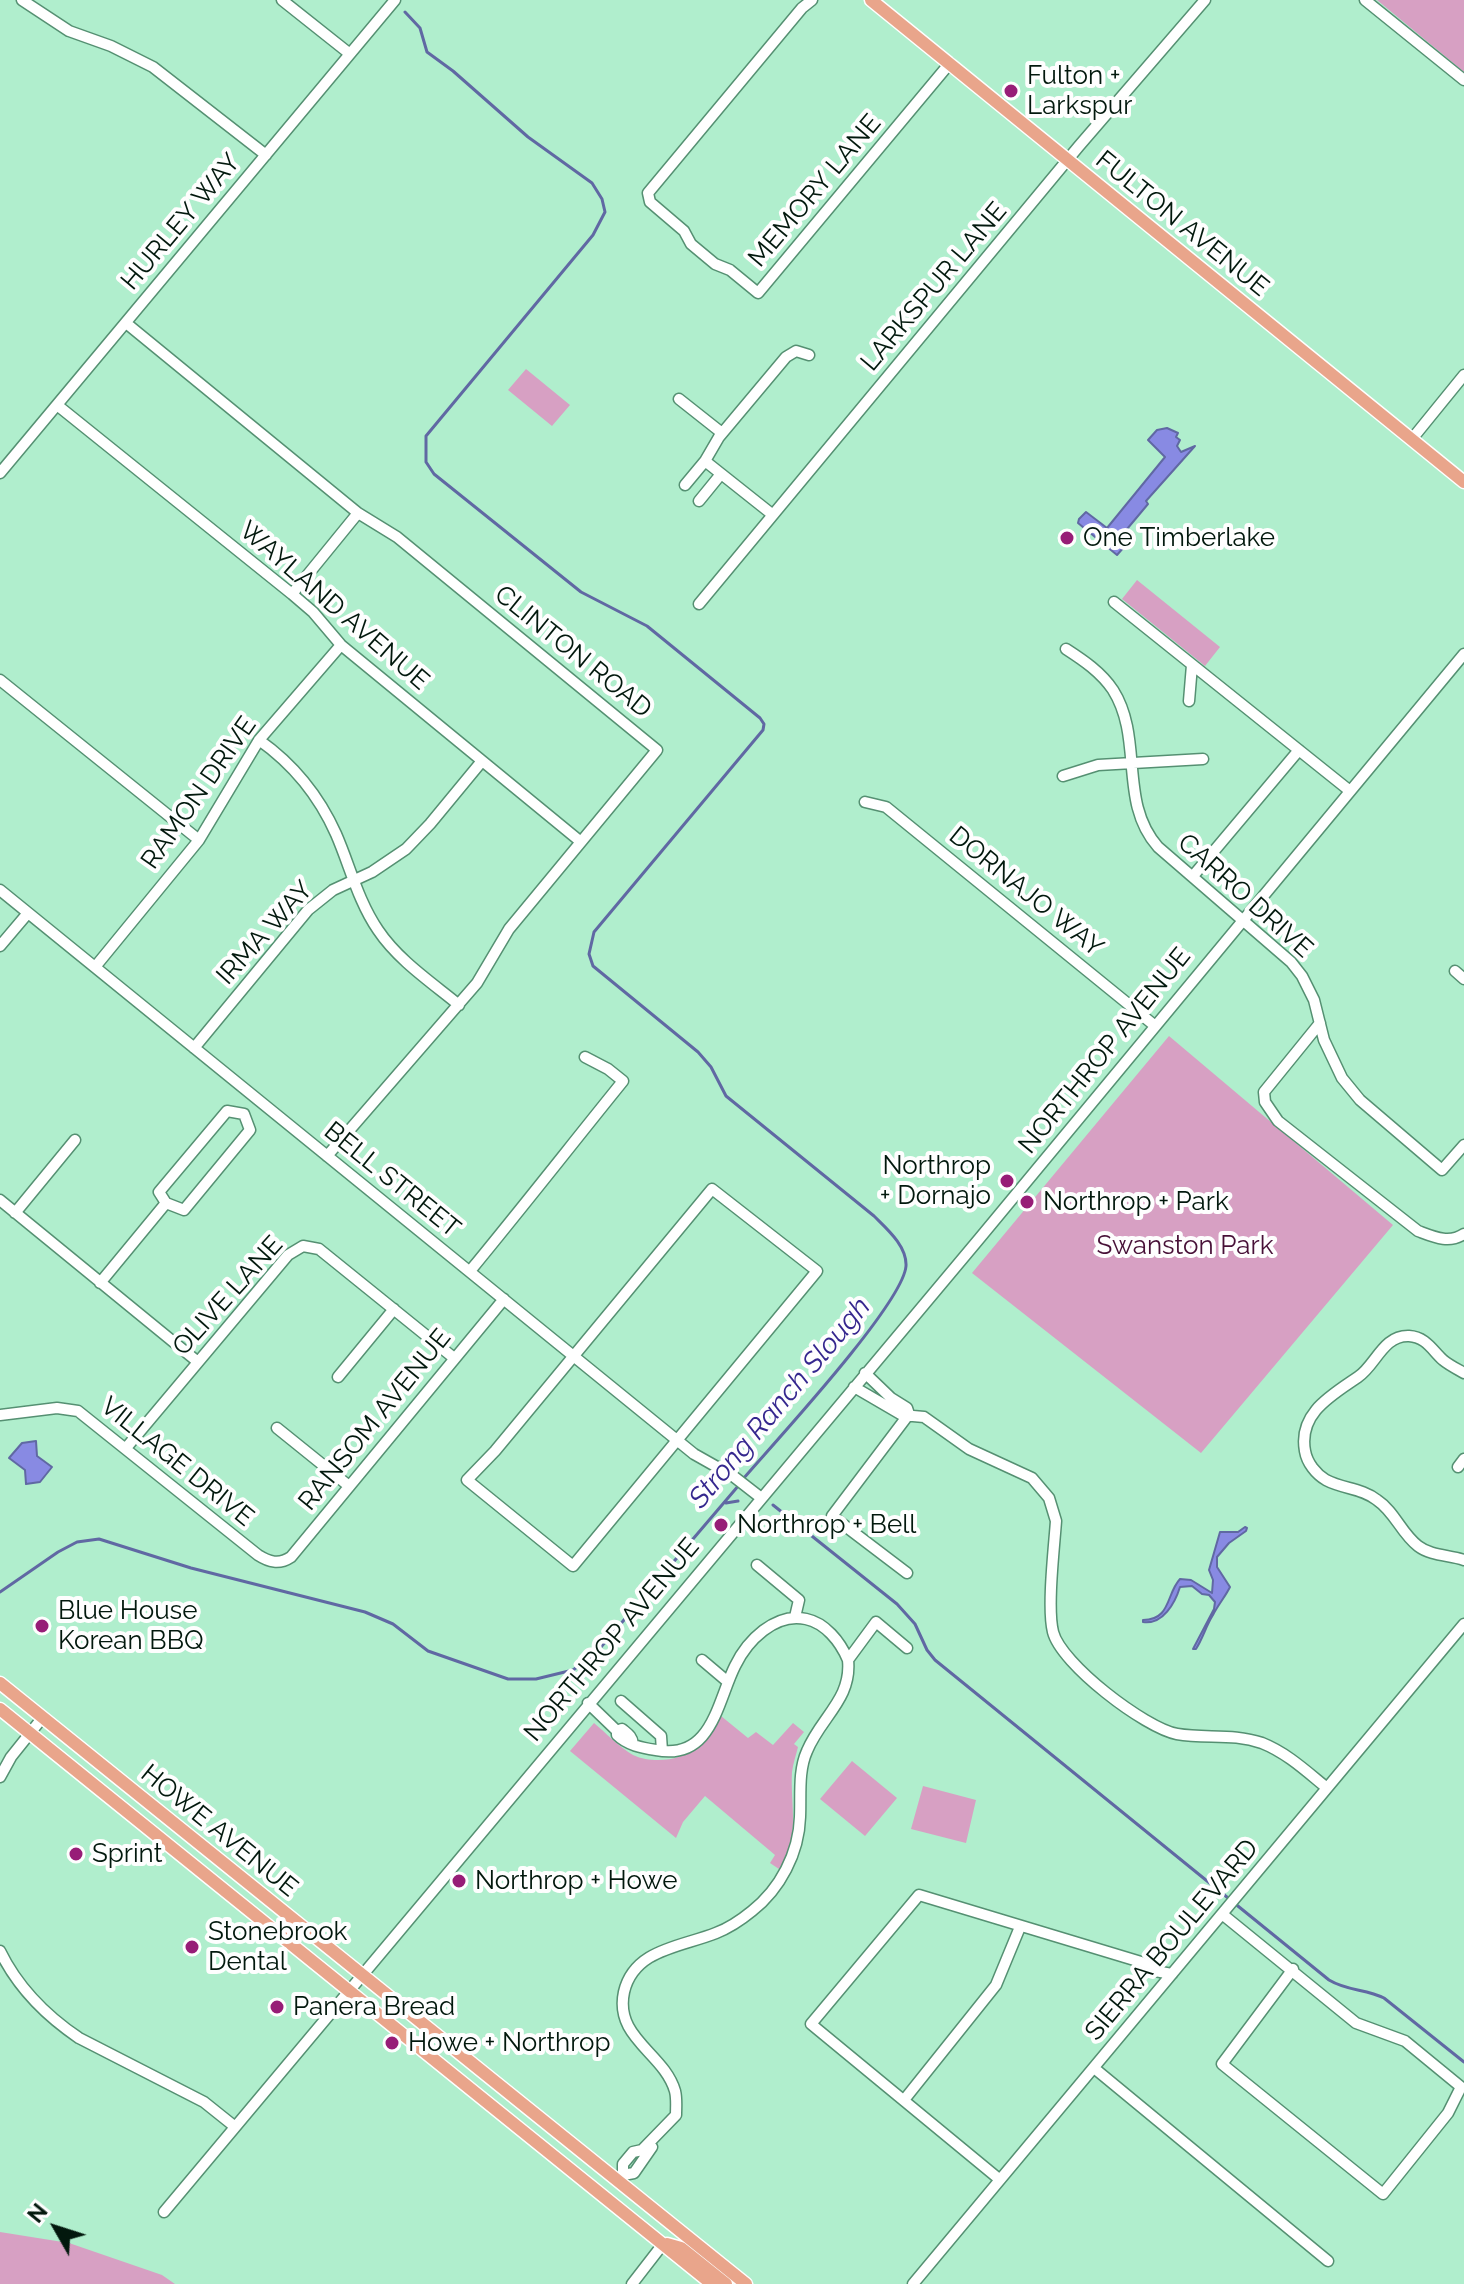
<!DOCTYPE html>
<html>
<head>
<meta charset="utf-8">
<style>
	body { margin:0 }
	#map { position:relative; width:1464px; height:2284px; overflow:hidden; background:#b0eecd; font-family:Raleway,sans-serif }
	canvas { display:block }
	.north { position:absolute; left:16px; top:2188px; width:80px; height:80px; -webkit-text-stroke:6px #fefefe; paint-order:stroke; rotate:309deg; font-size:22px; font-weight:700; line-height:32px; text-align:center; color:#02180d }
	.north::after { content:''; display:block; margin:auto; width:28px; height:36px; background:#02180d; clip-path:polygon(50% 0,100% 100%,50% 72%,0 100%) }
</style>
</head>
<body>
<div id="map">
<canvas width="1464" height="2284"></canvas>
<div class="north">N</div>
</div>
<script>
const g = document.querySelector('canvas').getContext('2d');
g.lineJoin = 'round';
function fillPath(path, color) { g.fillStyle = color; g.fill(path, 'evenodd'); }
function stroke(path, color, width, dash) { g.strokeStyle = color; g.lineWidth = width; g.lineCap = dash ? 'butt' : 'round'; g.setLineDash(dash || []); g.stroke(path); }
function drawText(font, color, halo, rows, align = 'center') {
  g.font = font + ' Raleway,sans-serif'; g.lineWidth = 8; g.setLineDash([]); g.textBaseline = 'middle'; g.strokeStyle = halo; g.fillStyle = color; for (const [text, x, y, turn = 0] of rows) {
    g.save(); g.translate(x, y); g.rotate((+turn || 0) * Math.PI / 180); g.textAlign = isNaN(turn) ? turn : align; if (halo) g.strokeText(text, 0, 0); g.fillText(text, 0, 0); g.restore();
  }
}
fillPath(new Path2D(`
	M1377,0h87v72z
	M526,369l44,36 -18,21 -44,-36z
	M1137,580l83,67 -15,19 -83,-67z
	M1169,1036l224,189 -192,228 -229,-180z
	M721,1716l27,22 8,-6 17,13 20,-22 11,9 -10,12 4,3c-2,8 -5,17 -6,25 -2,33 9,69 -13,97l-9,-6 5,-8 -70,-59 -22,26 -7,16 -106,-87 24,-28c12,10 25,24 39,32 8,4 17,5 25,5 32,0 48,-18 63,-44z
	M852,1761l45,37 -32,38 -45,-37z
	M923,1786l53,14 -10,43 -55,-14z
	M0,2232l69,11 93,32 13,9h-175z`), '#d7a0c3');
const water = new Path2D(`
	M1167,428l11,5 -2,4 4,3 -3,6 4,6 14,-6 -49,55 2,3 -31,37 7,6 -7,8 -39,-32 1,-4 7,-7 21,16 58,-71 -17,-17 9,-10z
	M36,1441l1,15 15,11 -12,15 -14,2 -1,-14 -16,-12 13,-15z
	M1245,1527l2,1 -1,3 -17,12 -12,14v10l13,20c-5,10 -12,18 -17,28 -7,11 -10,23 -17,34h-3l21,-40 1,-7 -6,-7 -7,-1 -10,-8 -12,1c-5,16 -17,38 -37,35v-2c28,0 23,-26 37,-41l11,1 21,13 1,-13 -4,-10 11,-38h18z`);
fillPath(water, '#888ae3');
stroke(water, '#6068a3', 2);
stroke(new Path2D(`
	M405,12l15,16 7,24 26,19 75,66 64,46 10,16 3,13 -12,23 -167,201v26l8,12 147,118 66,34 113,92 4,6 -1,6 -169,202 -5,22 4,12 105,86 13,15 15,29 148,120c13,13 33,30 32,50 -3,38 -132,177 -163,213
	M726,1503l12,-2
	M773,1505l124,99 18,20 12,26 8,10 394,320c18,11 37,9 55,18l80,64
	M0,1592l58,-40 19,-10 22,-3 92,29 174,44 28,12 35,27 80,28h28l37,-9 22,-16 144,-169`), '#6068a3', 3);
const minor = new Path2D(`
	M22,0l47,31 42,15 42,21 113,88
	M282,0l68,54
	M812,0l-10,8 -154,185 2,9 34,29 7,13 24,20 15,6 28,23 192,-230
	M1365,0l99,80
	M126,323l232,190 39,24 260,213 -148,179 -32,54 -150,173
	M679,399l43,34
	M57,405l235,189 21,18 28,33 240,197
	M1412,439l52,-64
	M0,473l395,-473
	M685,485l20,-24
	M699,501l22,-27
	M773,515l-68,-54 14,-24 67,-80 10,-6 13,4
	M292,594l66,-81
	M1114,602l236,189
	M699,604l380,-458 126,-146
	M1066,649c17,11 35,23 47,41 31,49 5,112 45,157l133,115 11,14 12,24 10,40 18,38 18,22 82,70 22,-25
	M0,680l199,160
	M1189,701l3,-36
	M259,740c34,24 60,56 77,94 14,32 22,67 42,96 20,30 53,52 81,75
	M1063,776l35,-11 105,-6
	M865,802l21,5 268,218
	M1193,876l106,-126
	M0,890l694,564 39,22 27,21
	M0,946l28,-33
	M95,967l104,-127 60,-100 82,-95
	M1455,971l9,8
	M1320,1023l-56,69 1,10 13,19 140,110c16,6 31,13 46,3
	M194,1048l114,-138 25,-20 39,-18 34,-23 24,-25 52,-63
	M227,1111l17,3 6,16 -66,80 -18,-7 -7,-11z
	M712,1189l105,82 -244,295 -106,-86 28,-29z
	M0,1200l198,162
	M15,1213l60,-73
	M470,1271c52,-63 102,-127 153,-190l-15,-12 -23,-12
	M100,1283l66,-80
	M865,1373l26,25 16,10 2,6
	M1464,1373c-7,-4 -15,-8 -21,-13 -11,-10 -17,-23 -34,-24 -26,-1 -33,29 -51,41 -26,18 -60,36 -53,74 2,12 11,23 21,29 17,9 36,8 51,20 18,12 24,33 41,46 13,10 31,9 46,14
	M338,1377l56,-68
	M854,1387l48,28 22,2 45,32 63,29 17,20 7,23c-2,28 -9,87 -3,111 8,32 92,96 124,102 29,5 56,-1 85,9 25,10 44,28 65,45
	M0,1415l57,-7 21,3 180,144c11,7 21,10 33,2l213,-258
	M277,1428l72,58
	M126,1448l162,-193 15,-9 16,3 135,109
	M1458,1467l6,-8
	M757,1565l42,35 -4,17
	M907,1573l-75,-57 77,-102
	M702,1660l26,22
	M621,1701l40,35 1,15
	M588,1703l29,28 5,-2c6,5 10,7 11,15
	M617,1731v4c10,10 25,13 39,15 56,11 61,-48 79,-84 12,-25 40,-54 71,-47 19,4 34,22 42,41
	M0,1777l11,-20 32,-40
	M1222,1914l134,109 49,18 56,46 -13,26 -65,81 -161,-130 71,-95
	M0,1951c18,37 45,64 79,87l125,64 30,24
	M1094,2068l234,193
	M904,2100l92,-115 24,-58
	M623,2175v-11l10,-12 9,-2 34,-35c0,-8 1,-16 -1,-24 -11,-38 -61,-53 -51,-99 10,-43 57,-45 92,-59 13,-5 25,-13 36,-22 28,-22 47,-58 48,-94 1,-22 -2,-46 7,-66 14,-34 45,-52 41,-91l28,-38 31,26
	M620,2179l3,-4 11,-2 18,-26
	M999,2179l-188,-155 108,-129 222,67 14,9 17,3
	M164,2212l815,-973 485,-585
	M632,2284l31,-40
	M913,2284l551,-660`);
const major = new Path2D(`
	M871,0l593,482
	M0,1683l746,601
	M0,1709l712,575
	M667,2244l14,4 45,36`);
stroke(minor, '#559072', 13);
stroke(major, '#fff', 15);
stroke(minor, '#fff', 10);
stroke(major, '#e9a58b', 12);
for (const [x, y, r, color] of [
	[1011,91,8,"#971d77"],
	[1067,538,8,"#971d77"],
	[1007,1181,8,"#971d77"],
	[1027,1202,8,"#971d77"],
	[721,1525,8,"#971d77"],
	[42,1626,8,"#971d77"],
	[76,1854,8,"#971d77"],
	[459,1881,8,"#971d77"],
	[192,1947,8,"#971d77"],
	[277,2007,8,"#971d77"],
	[392,2043,8,"#971d77"]
]) { const dot = new Path2D(); dot.arc(x, y, r, 0, 2 * Math.PI); g.fillStyle = color; g.fill(dot); stroke(dot, '#fefefe', 3); }
drawText('26px', '#02180d', '#fefefe', [
	["Fulton +",1027,76],
	["Larkspur",1027,106],
	["One Timberlake",1083,538],
	["Northrop",991,1166,"right"],
	["+ Dornajo",991,1196,"right"],
	["Northrop + Park",1043,1202],
	["Northrop + Bell",737,1525],
	["Blue House",58,1611],
	["Korean BBQ",58,1641],
	["Sprint",92,1854],
	["Northrop + Howe",475,1881],
	["Stonebrook",208,1932],
	["Dental",208,1962],
	["Panera Bread",293,2007],
	["Howe + Northrop",408,2043]
], 'left');
drawText('26px', '#02180d', '#fefefe', [
	["MEMORY LANE",815,191,-50],
	["HURLEY WAY",181,222,-50],
	["FULTON AVENUE",1182,224,39],
	["LARKSPUR LANE",934,287,-50],
	["WAYLAND AVENUE",334,606,41],
	["CLINTON ROAD",573,652,39],
	["RAMON DRIVE",199,793,-55],
	["DORNAJO WAY",1026,892,39],
	["CARRO DRIVE",1245,896,42],
	["IRMA WAY",265,933,-48],
	["NORTHROP AVENUE",1105,1051,-51],
	["BELL STREET",392,1180,39],
	["OLIVE LANE",228,1296,-48],
	["RANSOM AVENUE",375,1420,-51],
	["VILLAGE DRIVE",177,1462,39],
	["NORTHROP AVENUE",612,1640,-50],
	["HOWE AVENUE",219,1831,39],
	["SIERRA BOULEVARD",1172,1940,-50]
]);
drawText('26px', '#471037', '#fefefe', [
	["Swanston Park",1185,1246]
]);
drawText('italic 28px', '#35278e', '#fefefe', [
	["Strong Ranch Slough",780,1403,-50]
]);
</script>
</body>
</html>
